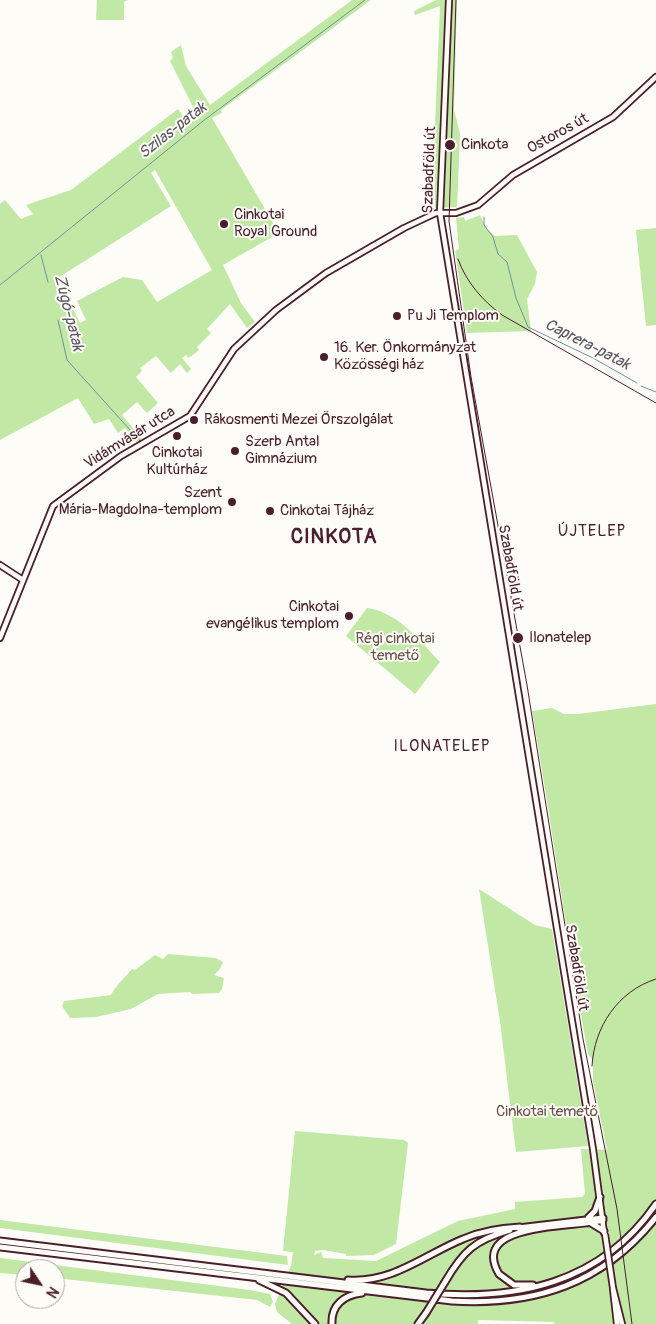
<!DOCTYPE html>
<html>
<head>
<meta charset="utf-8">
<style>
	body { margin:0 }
	#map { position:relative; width:656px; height:1324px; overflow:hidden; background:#fdfcf7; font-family:Pangolin,sans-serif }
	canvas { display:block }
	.north { position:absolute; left:15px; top:1259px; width:50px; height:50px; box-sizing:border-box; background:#fdfcf7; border:1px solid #b5a4a5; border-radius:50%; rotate:124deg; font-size:14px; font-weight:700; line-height:20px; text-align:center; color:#4a1f2b }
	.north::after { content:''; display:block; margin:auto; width:18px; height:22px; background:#4a1f2b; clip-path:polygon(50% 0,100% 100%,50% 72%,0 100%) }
</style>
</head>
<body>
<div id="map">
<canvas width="656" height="1324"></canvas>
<div class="north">N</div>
</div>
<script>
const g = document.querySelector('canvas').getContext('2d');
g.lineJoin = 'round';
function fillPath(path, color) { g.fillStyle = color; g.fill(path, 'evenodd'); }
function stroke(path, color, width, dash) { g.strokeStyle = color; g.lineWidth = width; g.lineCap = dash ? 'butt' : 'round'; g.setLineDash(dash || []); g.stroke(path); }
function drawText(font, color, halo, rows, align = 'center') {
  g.font = font + ' Pangolin,sans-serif'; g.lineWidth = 4; g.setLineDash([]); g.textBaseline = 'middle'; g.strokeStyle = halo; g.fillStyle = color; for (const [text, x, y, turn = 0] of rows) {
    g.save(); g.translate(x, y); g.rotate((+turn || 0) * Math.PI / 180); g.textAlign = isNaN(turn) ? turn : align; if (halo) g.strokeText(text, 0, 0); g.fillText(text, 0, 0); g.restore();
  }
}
fillPath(new Path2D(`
	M97,0h31l-4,2v18h-28z
	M352,0h19l-150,110 1,3 -10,5 67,115 -56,32 18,38 14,19 -8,6 -17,-24 -23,25 4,4 -14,14 2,3 -10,8 -3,-3 -4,3 9,11 -4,4 -7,-9 -9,9 -15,-17 -16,12 2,3 -6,6 22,26 -11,10 -10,-11 -15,13 20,24 -5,3 -12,-14 -7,5 -9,-14 -15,5 -16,-26 -78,42v-236l5,-4 16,19 12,-5 -7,-9 45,-15 107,-81 6,8 -3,7h7l4,-5 2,-10 -24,-48 3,-3 -2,-6 10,-7 5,21 24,39zM155,170l57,100 -55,32 -15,-22 -19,-3 -46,24 9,19 -6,3 -22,-45 113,-72 -20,-33z
	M436,0h21l-3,110 6,24 -3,73 -22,1v-83l5,-119 -25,9 -1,-4z
	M480,215l6,13 9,8 22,-1 20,37 -2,12 -8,15 4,32 -64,2 -12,-82 4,-2 -3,-31 8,-1 1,4z
	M656,228v97l-10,1 -10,-96z
	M367,608c31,4 53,33 73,54l-25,32 -69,-58z
	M656,704v620h-102v-2l-76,-2v4h-186l-15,-12 -2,-8 16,-38 2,-14 19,2 -29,-3 12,-120 109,9 4,3 -12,101 -22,11 -28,1v-2l-23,-4 -8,1 -1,4 7,-3 2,6 53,3 82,-40 57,-12v-7l67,-5 3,-3 -4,-45 26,1 -14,-69v-21l-5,-6c-21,-114 -36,-229 -56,-343l20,-3 12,6h14z
	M479,889l56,36 17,4 36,217 -72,6 -16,-131z
	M168,954l48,4 7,4 -3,7 -6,6 10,3 -2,11 -3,4 -27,1 -2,-2 -32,2 -27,15 -35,8 -26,1 -8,-12 2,-5 47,-6c4,-9 14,-17 21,-26l3,1 20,-15 8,4z
	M0,1220l287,36 1,9 -288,-37z
	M0,1258l250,32 20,4 3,8 -3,5 -13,-7 -202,-22v-9h-30v6l-25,-2z`), '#c1e9a5');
stroke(new Path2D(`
	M484,217v8l9,12 5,17 9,8 9,36 12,29 65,31 44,25
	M41,255l7,27
	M0,285l203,-164 162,-121
	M58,320l9,40 73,81
	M641,386l15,6`), '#72929c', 1);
const major = new Path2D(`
	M449,0l-9,213 153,936 11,84
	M0,565l23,15
	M0,638l53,-132 68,-50 69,-40 44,-67 42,-39 50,-37 78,-45 32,-15h20l22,-8 35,-30 100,-58 43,-40
	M613,1288l9,36
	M613,1289l4,35`);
const highway = new Path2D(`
	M588,1218l7,-7 5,-14
	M591,1223l13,8
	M518,1228l85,-10
	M0,1241l426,52c90,8 175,-9 230,-89
	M0,1247l452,54c83,5 151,-17 204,-84
	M259,1280l27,13 29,31
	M348,1280c45,3 76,-25 115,-41 18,-8 37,-11 57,-12
	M445,1282c18,-31 30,-42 65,-52
	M533,1285h-19l-15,-11c-31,-53 78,-46 104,-54
	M332,1324c-1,-19 12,-29 30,-31
	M418,1324l8,-11`);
stroke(major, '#4a1f2b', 8);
stroke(highway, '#4a1f2b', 9);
stroke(major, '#fdfcf7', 4.5);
stroke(highway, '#fdfcf7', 5);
stroke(new Path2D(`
	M456,0l-7,221 22,156 56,308 56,354 34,170 15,115
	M458,259c8,23 25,42 44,56l154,88
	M592,1066c2,-39 26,-75 64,-87`), '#4a1f2b', 1);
const majorBridge = new Path2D(`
	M605,1234l8,54`);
const highwayBridge = new Path2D(`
	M426,1313l19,-31`);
stroke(majorBridge, '#4a1f2b', 8, []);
stroke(highwayBridge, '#4a1f2b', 9, []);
stroke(majorBridge, '#fdfcf7', 4.5);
stroke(highwayBridge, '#fdfcf7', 5);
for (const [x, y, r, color] of [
	[450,145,6,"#4a1f2b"],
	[224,224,5,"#4a1f2b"],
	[397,316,5,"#4a1f2b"],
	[324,357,5,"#4a1f2b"],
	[194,420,5,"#4a1f2b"],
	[177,436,5,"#4a1f2b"],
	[235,451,5,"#4a1f2b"],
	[232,502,5,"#4a1f2b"],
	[270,511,5,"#4a1f2b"],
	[349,616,5,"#4a1f2b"],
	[518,638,6,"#4a1f2b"]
]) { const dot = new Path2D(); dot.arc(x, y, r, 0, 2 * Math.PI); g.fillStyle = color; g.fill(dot); stroke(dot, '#fdfcf7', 2); }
drawText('15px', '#4a1f2b', '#fdfcf7', [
	["Ostoros út",558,134,-29],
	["Szabadföld út",430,170,-88],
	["Vidámvásár utca",130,438,-32],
	["Szabadföld út",510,568,80],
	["Szabadföld út",576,968,81]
]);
drawText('15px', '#4a1f2b', '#fdfcf7', [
	["Cinkota",461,145],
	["Cinkotai",234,215],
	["Royal Ground",234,232],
	["Pu Ji Templom",407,316],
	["16. Ker. Önkormányzat",334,348],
	["Közösségi ház",334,365],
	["Rákosmenti Mezei Őrszolgálat",204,420],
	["Szerb Antal",245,442],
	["Gimnázium",245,459],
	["Cinkotai",177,453,"center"],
	["Kultúrház",177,470,"center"],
	["Szent",222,493,"right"],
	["Mária-Magdolna-templom",222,510,"right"],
	["Cinkotai Tájház",280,511],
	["Cinkotai",339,607,"right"],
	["evangélikus templom",339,624,"right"],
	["Ilonatelep",529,638]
], 'left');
drawText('15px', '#68524a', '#fdfcf7', [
	["Régi cinkotai",395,639],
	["temető",395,656],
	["Cinkotai temető",547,1112]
]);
drawText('italic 16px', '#5e5863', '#fdfcf7', [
	["Szilas-patak",173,131,-38],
	["Zúgó-patak",68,313,76],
	["Caprera-patak",587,345,27]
]);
g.letterSpacing = '1px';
drawText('16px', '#4a1f2b', '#fdfcf7', [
	["ÚJTELEP",592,532],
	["ILONATELEP",442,747]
]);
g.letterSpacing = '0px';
g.letterSpacing = '1px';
drawText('bold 20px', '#4a1f2b', '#fdfcf7', [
	["CINKOTA",334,538]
]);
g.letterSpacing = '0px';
</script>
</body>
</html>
